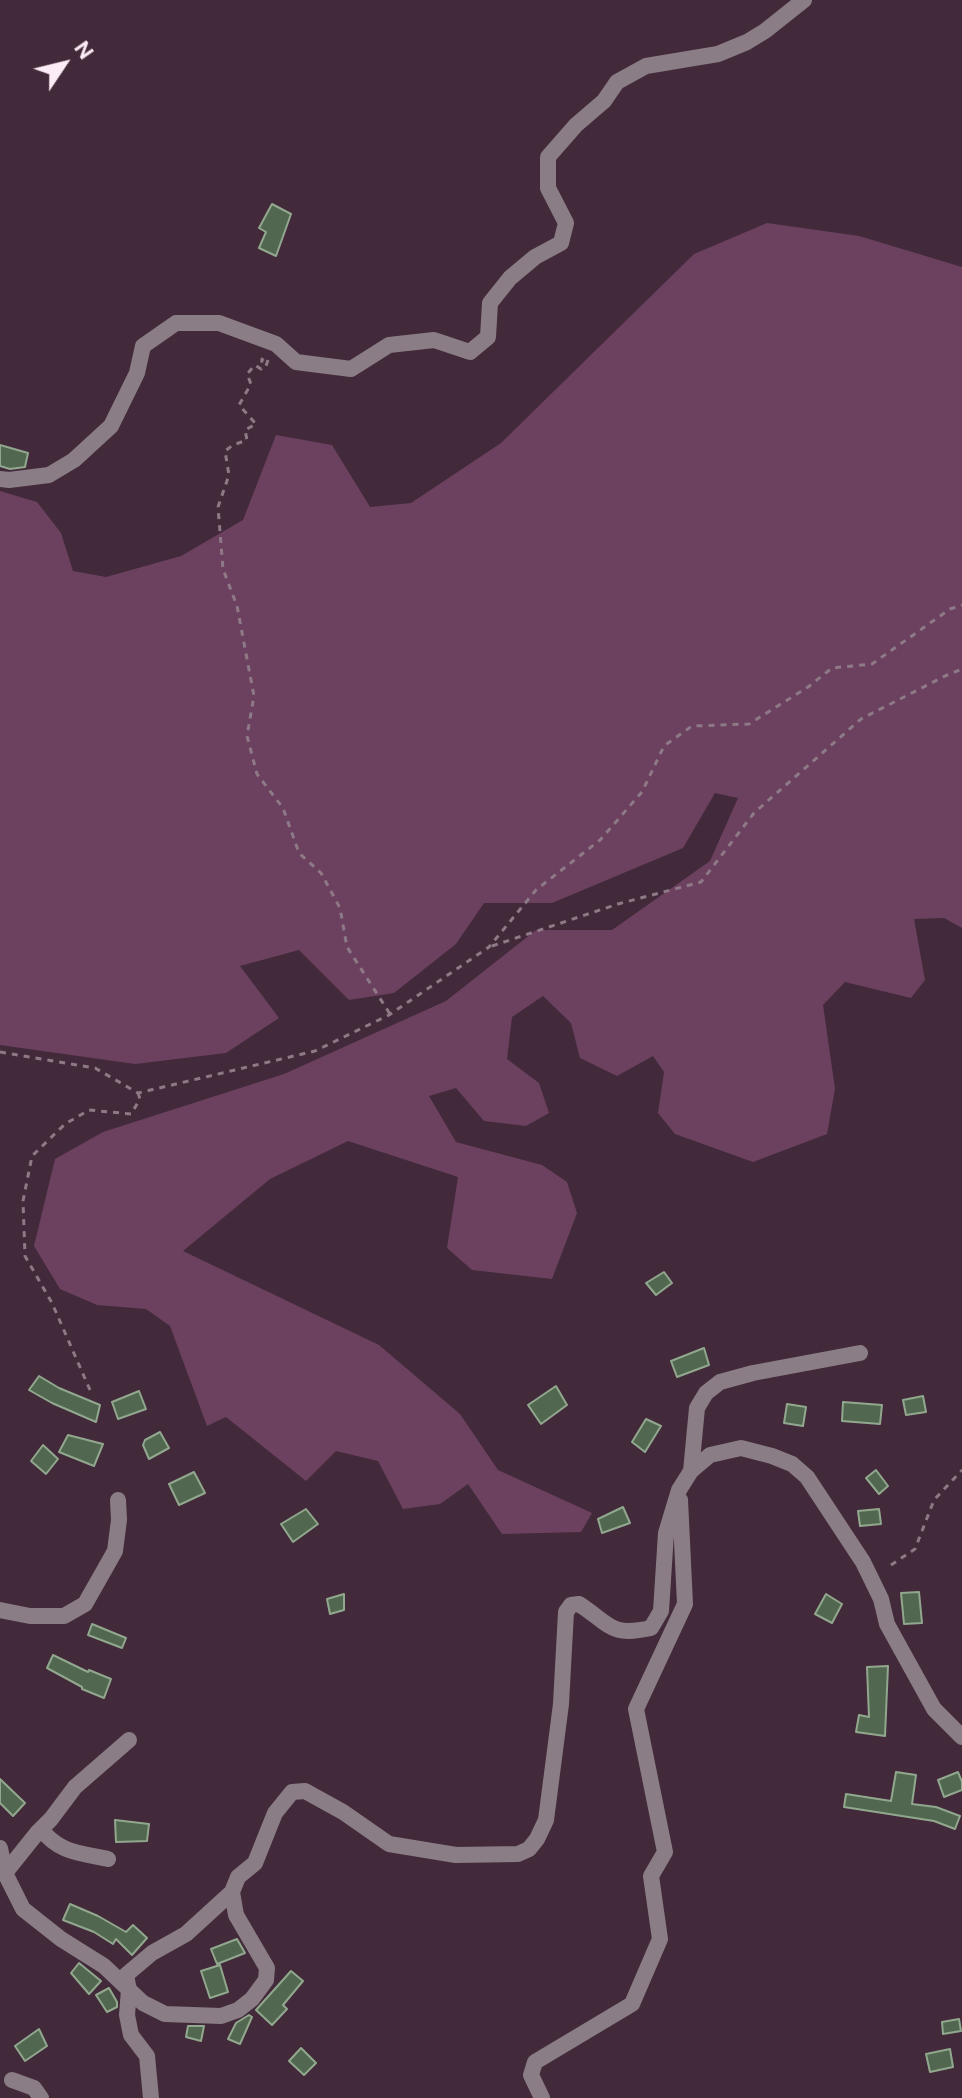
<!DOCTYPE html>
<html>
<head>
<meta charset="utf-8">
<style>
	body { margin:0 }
	#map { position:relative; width:962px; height:2098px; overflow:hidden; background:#422a3a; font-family:"DM Sans",sans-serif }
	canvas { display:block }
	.north { position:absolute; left:24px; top:24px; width:80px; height:80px; -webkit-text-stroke:6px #422a3a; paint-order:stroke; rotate:55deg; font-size:22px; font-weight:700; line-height:32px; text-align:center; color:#fcecf6 }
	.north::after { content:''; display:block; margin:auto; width:28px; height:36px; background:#fcecf6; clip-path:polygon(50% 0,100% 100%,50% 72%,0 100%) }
</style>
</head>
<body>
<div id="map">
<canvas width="962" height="2098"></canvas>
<div class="north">N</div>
</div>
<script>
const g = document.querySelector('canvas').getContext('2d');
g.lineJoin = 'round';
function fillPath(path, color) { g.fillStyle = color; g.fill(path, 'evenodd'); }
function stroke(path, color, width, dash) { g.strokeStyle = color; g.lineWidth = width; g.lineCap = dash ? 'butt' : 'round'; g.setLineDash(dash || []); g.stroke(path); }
fillPath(new Path2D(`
	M767,223l92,13 103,31v661l-18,-10 -30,1 11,61 -14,18 -66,-16 -22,23 12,84 -8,45 -74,28 -78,-28 -17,-21 6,-41 -11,-16 -36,20 -37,-18 -9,-35 -28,-27 -31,21 -5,42 32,24 10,30 -23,13 -42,-5 -28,-33 -27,8 27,46 86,23 25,17 10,31 -25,66 -80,-9 -25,-22 11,-71 -110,-36 -78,38 -87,72 196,94 81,69 38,56 94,43 -11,19 -79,2 -34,-50 -28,20 -37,5 -25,-48 -42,-10 -30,30 -80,-64 -19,9 -37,-100 -24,-17 -49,-4 -37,-16 -26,-43 21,-87 48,-27 181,-58 162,-73 90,-71h76l98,-69 28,-63 -23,-5 -32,55 -131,55h-68l-28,41 -62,49 -45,7 -50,-50 -59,16 39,52 -53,35 -91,11 -135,-19v-554l37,11 24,31 12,38 33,6 75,-21 62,-36 33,-85 56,10 38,62 41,-4 90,-60 193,-189z`), '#6c415f');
const building = new Path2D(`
	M272,204l19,10 -15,42 -17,-8 7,-16 -7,-4z
	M0,445l28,8 -3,14 -15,2 -10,-3z
	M664,1272l8,11 -16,12 -10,-12z
	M704,1348l5,17 -32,12 -6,-16z
	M39,1376l20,12 41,17 -4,17 -44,-19 -23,-13z
	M556,1386l11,19 -26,19 -13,-19z
	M139,1391l7,18 -28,10 -6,-17z
	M923,1396l3,16 -20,3 -3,-15z
	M843,1402l39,3 -2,19 -38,-3z
	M787,1404l19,3 -3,19 -19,-3z
	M646,1419l15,7 -16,26 -13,-10z
	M160,1432l9,16 -20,11 -6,-14 2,-5z
	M68,1435l35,9 -9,22 -35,-14z
	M43,1445l15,14 -12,15 -15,-13z
	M876,1470l12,16 -9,8 -13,-16z
	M194,1472l11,21 -26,12 -10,-21z
	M623,1507l7,16 -28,10 -4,-14z
	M306,1509l12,15 -25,18 -12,-18z
	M879,1509l2,15 -21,2 -2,-15z
	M919,1592l3,31 -18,1 -3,-31z
	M344,1594v16l-14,4 -3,-15z
	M826,1594l16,10 -10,19 -17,-9z
	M92,1624l34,14 -4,10 -34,-13z
	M53,1655l35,17 1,-2 22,9 -7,19 -22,-9v-2l-35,-19z
	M888,1666l-3,70 -29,-4 3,-17 10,2 -2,-50z
	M896,1772l20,3 -4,29 24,3 24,9 -5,13 -21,-8 -90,-14 2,-13 45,7z
	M958,1772l4,10v8l-18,7 -6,-17z
	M0,1779l25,24 -12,13 -13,-13z
	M115,1820l34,4 -2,17 -31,1z
	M70,1904l28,12 28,16 7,-7 14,13 -15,17 -16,-16 -3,5 -19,-12 -31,-12z
	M237,1939l8,14 -28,11 -6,-15z
	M79,1963l22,18 -12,13 -18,-21z
	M220,1965l8,27 -18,6 -9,-27z
	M291,1971l12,10 -20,24 4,4 -15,16 -16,-15z
	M109,1988l8,14v5l-10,5 -11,-17z
	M249,2015l3,2 -12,27 -12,-5 8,-16z
	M959,2019l2,12 -18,3 -1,-12z
	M188,2026h16l-3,15 -15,-4z
	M39,2029l8,17 -22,15 -10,-15z
	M301,2048l15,15 -12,12 -15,-14z
	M950,2049l3,18 -23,5 -4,-18z`);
fillPath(building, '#52674f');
stroke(building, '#91a78e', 2);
stroke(new Path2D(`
	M268,360l-2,6 -4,-7 -1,10 -6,-4 -8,9 4,10 -12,21 17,19 -11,6 2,10 -14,5 -8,6 4,24 -11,32 5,62 14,37 17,90 -7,40 10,38 26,34 16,45 22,20 19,35 7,39 43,67
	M492,946l126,-42 83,-22 53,-69 107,-94 84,-43 17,-7
	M0,1052l95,16 43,25 177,-42 74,-36 100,-68 47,-57 64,-50 42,-48 22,-46 28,-20 57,-2 59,-37 24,-19 40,-4 78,-55 12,-4
	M90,1390l-38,-87 -27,-47 -2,-55 9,-45 33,-32 24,-14 42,4 9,-15 -2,-6
	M891,1565l24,-16 19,-49 28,-30`), '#8e7987', 3, [6, 6]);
stroke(new Path2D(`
	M0,479l9,1 40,-5 25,-15 37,-34 26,-53 6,-27 33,-23h43l57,21 20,18 55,7 38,-24 45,-5 36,12 18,-15 2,-34 20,-25 25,-21 26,-14 5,-20 -18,-35v-31l28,-32 28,-24 13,-19 29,-16 72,-12 29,-12 18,-11 39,-31
	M691,1471l6,-63 9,-15 14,-11 33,-9 107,-20
	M0,1610l30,6h34l21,-12 30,-53 4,-31 -1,-20
	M41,1829c18,24 39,24 67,30
	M0,1848l5,25 18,36 38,30 43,27 39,37 22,11 56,2 17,-6 14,-11 14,-19 1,-12 -31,-53 -4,-23 6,-15 17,-14 20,-50 17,-21 13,-1 38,21 46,32 67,11 62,-1 11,-5 8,-10 9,-19 15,-116 5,-92 5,-7 8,-1c32,21 31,33 72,24l10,-17 5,-78 13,-43 12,-19 19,-16 31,-7 31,8 20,8 15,13 56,85 18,37 6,25 47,85 28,28
	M5,1873l32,-40 14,-14 24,-32 54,-47
	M12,2080l22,8 7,10
	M151,2098l-4,-42 -16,-21 -4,-20 2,-25 -3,-15 26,-22 34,-19 46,-42
	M542,2098l-11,-23 4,-13 97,-58 28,-65 -9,-63 14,-24 -29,-143 49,-105 -5,-104`), '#8a7d85', 16);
</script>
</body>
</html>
